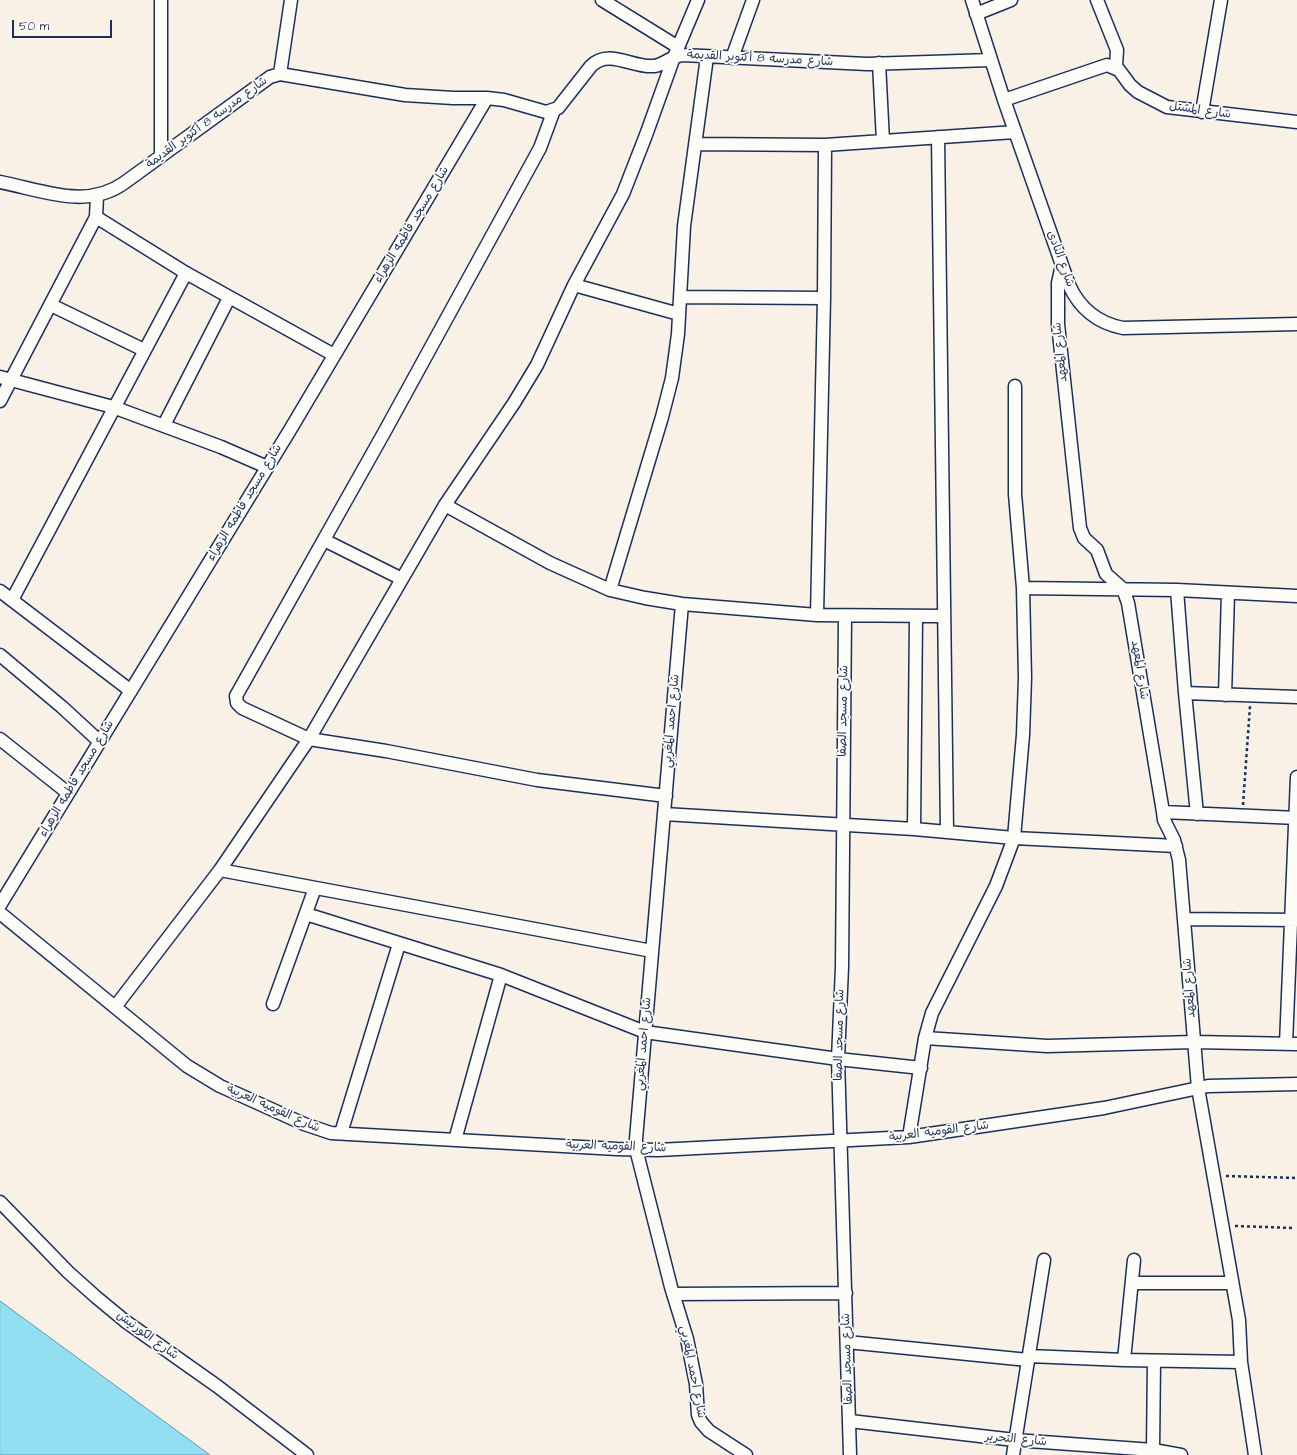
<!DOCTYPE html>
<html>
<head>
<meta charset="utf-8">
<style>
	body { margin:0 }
	#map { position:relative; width:1297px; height:1455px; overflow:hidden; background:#f9f1e5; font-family:"Architects Daughter",sans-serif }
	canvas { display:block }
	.scale { position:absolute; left:12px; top:20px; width:100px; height:18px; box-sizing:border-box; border:2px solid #1b2f5e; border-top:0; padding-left:5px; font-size:12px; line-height:14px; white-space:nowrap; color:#1b2f5e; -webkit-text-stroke:3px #fdfcf7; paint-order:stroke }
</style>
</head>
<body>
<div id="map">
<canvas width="1297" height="1455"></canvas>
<div class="scale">50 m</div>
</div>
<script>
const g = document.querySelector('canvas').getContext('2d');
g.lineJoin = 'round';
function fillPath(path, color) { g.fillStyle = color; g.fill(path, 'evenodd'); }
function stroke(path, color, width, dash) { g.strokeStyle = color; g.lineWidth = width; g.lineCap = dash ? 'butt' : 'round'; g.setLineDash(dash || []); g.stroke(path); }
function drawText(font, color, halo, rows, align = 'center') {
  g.font = font + ' "Architects Daughter","Playpen Sans Arabic",sans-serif'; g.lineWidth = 3.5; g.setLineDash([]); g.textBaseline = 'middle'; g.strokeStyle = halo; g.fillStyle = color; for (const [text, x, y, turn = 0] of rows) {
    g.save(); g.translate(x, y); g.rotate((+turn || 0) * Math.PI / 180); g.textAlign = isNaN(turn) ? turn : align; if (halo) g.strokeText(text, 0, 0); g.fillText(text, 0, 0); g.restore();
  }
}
const water = new Path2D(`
	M0,1301l210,154h-210z`);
fillPath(water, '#91dff0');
stroke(water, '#6299b6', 1);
const street = new Path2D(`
	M161,0v156
	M602,0l76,47
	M972,0l32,100 65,185c11,24 28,38 54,43l174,-4
	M1097,0l20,50 -1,17
	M976,14l35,-14
	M732,58l21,-58
	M879,63l4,78
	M280,74l11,-74
	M1004,100l103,-35 12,5 11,15 8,7 29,15 130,15
	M554,110l-14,38 -155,283 -149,265 1,7 5,5 67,31 77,12 151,29 129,16
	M1202,112l19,-112
	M938,137l9,694
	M695,144l130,1 190,-13
	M0,182c42,8 86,28 124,1l146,-106 10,-3 125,21 48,3h34l17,2 42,12 12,-4 33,-42c18,-18 41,2 63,0 10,-1 17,-10 29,-11l184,9 124,-4
	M97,196l-1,21 90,56 148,82
	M1062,265l-4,18v41l22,204 4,10 13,12 9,24 17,15 5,14 35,209 1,8 10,20 5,20 19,228 41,232 2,42 14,93
	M574,285l105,29
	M680,297l144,1
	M51,305l93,45
	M0,377l113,30 108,40 46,20
	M0,401l96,-184
	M164,425l65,-127
	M445,505l105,58 60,27 35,8 37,6 135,11 127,1
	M324,540l78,39
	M1023,588l154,2 120,6
	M610,590l52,-173 10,-39 6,-44 6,-108 23,-169
	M1177,590l8,103 12,121
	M0,591l131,100
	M12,600l174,-327
	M682,604l-46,535v10l35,138 16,52 9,45 2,31 3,7 8,9 37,24
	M817,615l7,-317 1,-153
	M845,616l-3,351 -4,92 12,396
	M0,655l62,52 38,35
	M1185,693l112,4
	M1225,695l3,-102
	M0,739l68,54
	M1163,812l134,6
	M664,814l250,15 100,9 162,8
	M914,829l2,-213
	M220,870l432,81
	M0,905l290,-475 197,-332
	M0,913l187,153 33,20 84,38 27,9 286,16 41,1 251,-13 195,-29 104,-22 89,-2
	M306,914l195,61 144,57 193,27 83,9
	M1185,919l112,1
	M273,1004l42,-116
	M115,1007l105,-137 89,-131 136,-234 69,-102 23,-38 37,-80 49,-91 23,-59 28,-78 24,-57
	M925,1038l122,8 147,-4 103,2
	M1286,1044l11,-267
	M341,1133l58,-189
	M909,1137l16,-99 7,-25 64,-127 18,-48 9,-103 2,-57 -2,-90 -8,-94v-108
	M455,1140l46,-165
	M0,1202l68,70 28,25 29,24 92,65 90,69
	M1132,1283h100
	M673,1294l173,-1
	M847,1342l181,18
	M1029,1356l95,4 117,2
	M1124,1360l10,-100
	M850,1421l165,19 138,10 28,5
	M1153,1450l1,-89
	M1013,1455l31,-195`);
stroke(street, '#1b2f5e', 15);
stroke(new Path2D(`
	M1243,805l7,-99
	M1226,1176l71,2
	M1235,1226l59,2`), '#1b2f5e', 2.5, [3, 3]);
stroke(street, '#fdfcf7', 12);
drawText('12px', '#1b2f5e', '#fdfcf7', [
	["شارع مدرسه 8 أكتوبر القديمة",760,59,3],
	["شارع المشتل",1200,111,8],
	["شارع مدرسه 8 أكتوبر القديمة",207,123,-36],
	["شارع مسجد فاطمه الزهراء",412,225,-59],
	["شارع النادى",1060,259,70],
	["شارع المعهد",1061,352,-96],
	["شارع مسجد فاطمه الزهراء",245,503,-59],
	["شارع المعهد",1139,670,81],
	["شارع مسجد الصفا",844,711,-89],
	["شارع احمد المغربي",672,721,-85],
	["شارع مسجد فاطمه الزهراء",77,779,-59],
	["شارع المعهد",1190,988,-94],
	["شارع مسجد الصفا",840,1035,-89],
	["شارع احمد المغربي",644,1044,-85],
	["شارع القوميه العربية",273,1109,24],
	["شارع القوميه العربية",939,1132,-7],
	["شارع القوميه العربية",616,1147,2],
	["شارع الكورنيش",147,1336,36],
	["شارع مسجد الصفا",848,1359,-92],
	["شارع احمد المغربي",692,1372,79],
	["شارع التحرير",1016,1440,5]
]);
</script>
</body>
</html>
